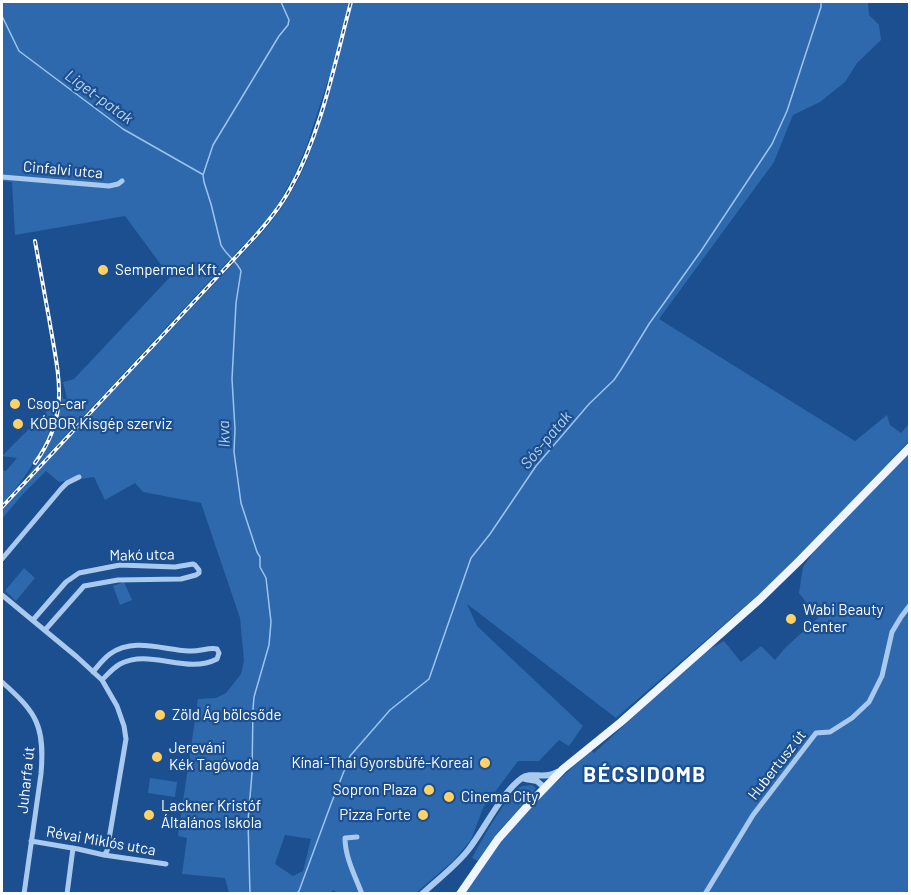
<!DOCTYPE html>
<html>
<head>
<meta charset="utf-8">
<style>
	body { margin:0 }
	#map { position:relative; width:911px; height:895px; overflow:hidden; background:#1b4f8f; font-family:Barlow,sans-serif }
	canvas { display:block }
	.frame { position:absolute; inset:0; border:3px solid #fff; pointer-events:none }
</style>
</head>
<body>
<div id="map">
<canvas width="911" height="895"></canvas>
<div class="frame"></div>
</div>
<script>
const g = document.querySelector('canvas').getContext('2d');
g.lineJoin = 'round';
function fillPath(path, color) { g.fillStyle = color; g.fill(path, 'evenodd'); }
function stroke(path, color, width, dash) { g.strokeStyle = color; g.lineWidth = width; g.lineCap = dash ? 'butt' : 'round'; g.setLineDash(dash || []); g.stroke(path); }
function drawText(font, color, halo, rows, align = 'center') {
  g.font = font + ' Barlow,sans-serif'; g.lineWidth = 4.5; g.setLineDash([]); g.textBaseline = 'middle'; g.strokeStyle = halo; g.fillStyle = color; for (const [text, x, y, turn = 0] of rows) {
    g.save(); g.translate(x, y); g.rotate((+turn || 0) * Math.PI / 180); g.textAlign = isNaN(turn) ? turn : align; if (halo) g.strokeText(text, 0, 0); g.fillText(text, 0, 0); g.restore();
  }
}
fillPath(new Path2D(`
	M2,2h852l14,1 1,12 10,10 2,15 -24,23 -12,19 -25,20 -27,13 -19,47 -115,157 196,122 32,-26 3,10 11,8 8,-9v17l-121,128 -172,149 -149,-114 10,22 106,100 -14,20 -10,-6 -20,21h-21l-35,47 -12,32 -18,21 -37,32 -77,1 -6,-4 -2,4 -102,-1 -4,-15 -43,-4 5,-36 -9,-2 20,-137 18,-1 10,-5 15,-19 3,-13 -4,-43 -39,-115 -58,-11 -8,-9 -30,17 -11,-23 -35,5 -13,-11 -24,24 -20,24v-10l231,-245 -5,-3 -202,217c20,-28 34,-52 36,-87l1,8h4l-4,-17 11,-3 96,-102 -45,-61 -110,19 -3,-53 -10,-1zM328,80l3,2c-15,60 -29,107 -72,154 -8,8 -15,17 -23,24l-3,-4 36,-38 13,-21 13,-23 12,-29zM285,835l26,4 -8,32 -10,5 -18,-12z
	M57,401c-3,36 -31,78 -55,103v-34l4,1 11,-13 -15,-2z
	M909,453v440l-446,1 24,-36 42,-50 62,-58 3,3 110,-101 20,-11 17,21 20,-16 14,14 11,-13 32,-29 -19,-25 4,-26 11,-16z
	M24,568l11,10 -19,23 -11,-10z
	M124,582l8,18 -12,5 -7,-19z
	M150,778l27,4 -2,15 -27,-4z
	M532,785l4,3 -3,5 -36,40 -19,28 -6,-3c9,-16 35,-65 50,-72 2,0 9,-1 10,-1z`), '#2e69ad');
stroke(new Path2D(`
	M2,16l17,35 104,78 79,45
	M250,894l-2,-73 4,-48 1,-64 1,-12 15,-52 2,-23 -5,-44 -6,-11v-10l-3,-5 -16,-49 -7,-51 1,-23 -3,-50 4,-76 5,-32c-4,-10 -15,-16 -20,-26l-10,-41 -7,-22 -1,-7 10,-30 66,-109 9,-11 1,-5 -8,-18
	M296,894l3,-3 32,-87 19,-48 40,-46 39,-31 42,-121 19,-24 46,-68 53,-62 25,-24 8,-12 27,-44 52,-73 71,-107 15,-33 34,-104v-5`), '#9cc4f0', 1.5);
stroke(new Path2D(`
	M2,177l107,9 9,-2 4,-3
	M2,559l59,-70 6,-6 12,-6
	M2,595l75,62 25,23 15,26 7,20 2,13 -19,112 -3,4
	M33,620l33,-38 13,-9 41,-8 55,2 18,-3 2,1 4,5v3l-3,2 -15,4 -63,1 -34,6 -39,44
	M93,672c5,-6 10,-13 17,-18 24,-17 53,-4 79,-3 10,1 20,-4 28,-2l2,4 -2,6c-31,16 -67,-11 -97,5 -7,4 -12,10 -18,16
	M2,682c35,31 43,44 39,92l-17,120
	M357,837l-12,1c0,19 10,38 17,56
	M31,841l47,8 26,6 62,9
	M67,894l6,-46
	M705,894l48,-79 63,-82 14,-1 22,-14 17,-16 13,-26 10,-44 9,-15 9,-12`), '#a9c9ee', 5);
stroke(new Path2D(`
	M525,779l12,2 8,7
	M422,894c16,-15 34,-28 47,-45 16,-21 33,-57 53,-71 10,-7 22,2 35,-6`), '#a9c9ee', 6);
stroke(new Path2D(`
	M460,894l38,-55 33,-37 32,-33 58,-47 139,-123 40,-39 110,-113`), '#f0f6ff', 8);
const rail = new Path2D(`
	M35,241c5,28 10,55 15,83 9,54 20,91 -15,139
	M2,507l246,-263c16,-17 31,-35 42,-55 31,-55 45,-127 61,-187`);
stroke(rail, '#fff', 4);
stroke(rail, '#1b4f8f', 1.5, [4.5]);
for (const [x, y, r, color] of [
	[103,270,6,"#ffd166"],
	[15,404,6,"#ffd166"],
	[18,424,6,"#ffd166"],
	[791,619,6,"#ffd166"],
	[160,715,6,"#ffd166"],
	[157,757,6,"#ffd166"],
	[485,763,6,"#ffd166"],
	[429,790,6,"#ffd166"],
	[449,797,6,"#ffd166"],
	[149,815,6,"#ffd166"],
	[423,815,6,"#ffd166"]
]) { const dot = new Path2D(); dot.arc(x, y, r, 0, 2 * Math.PI); g.fillStyle = color; g.fill(dot); stroke(dot, '#1b4f8f', 2); }
drawText('15px', '#fff', '#1b4f8f', [
	["Cinfalvi utca",63,170,5],
	["Makó utca",142,555,-1],
	["Hubertusz út",777,765,-52],
	["Juharfa út",26,780,-84],
	["Révai Miklós utca",101,841,10]
]);
drawText('15px', '#fff', '#1b4f8f', [
	["Sempermed Kft.",115,270],
	["Csop-car",27,404],
	["KÓBOR Kisgép szerviz",30,424],
	["Wabi Beauty",803,610],
	["Center",803,627],
	["Zöld Ág bölcsőde",172,715],
	["Jereváni",169,748],
	["Kék Tagóvoda",169,765],
	["Kínai-Thai Gyorsbüfé-Koreai",473,763,"right"],
	["Sopron Plaza",417,790,"right"],
	["Cinema City",461,797],
	["Lackner Kristóf",161,806],
	["Általános Iskola",161,823],
	["Pizza Forte",411,815,"right"]
], 'left');
drawText('italic 16px', '#b5d3f5', '#1b4f8f', [
	["Liget-patak",99,97,36],
	["Ikva",224,434,-92],
	["Sós-patak",546,440,-50]
]);
g.letterSpacing = '1.5px';
drawText('bold 21px', '#fff', '#1b4f8f', [
	["BÉCSIDOMB",645,775]
]);
g.letterSpacing = '0px';
</script>
</body>
</html>
